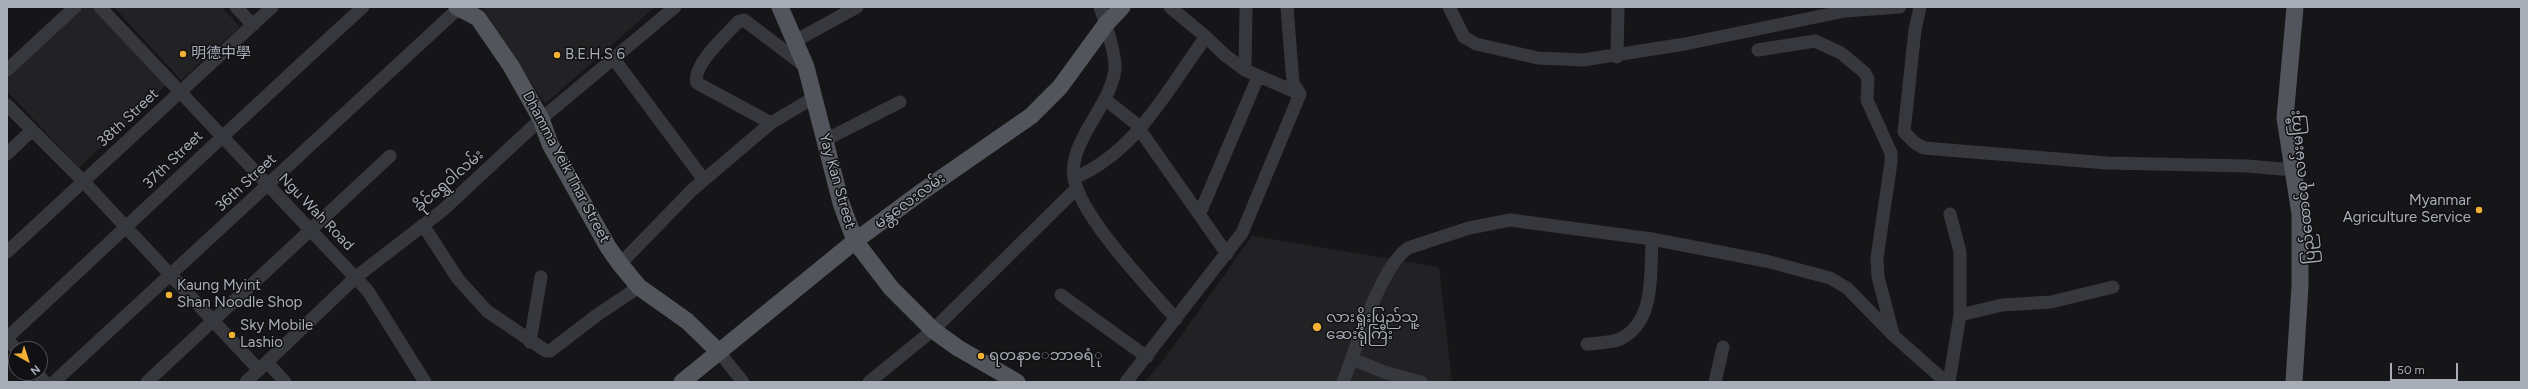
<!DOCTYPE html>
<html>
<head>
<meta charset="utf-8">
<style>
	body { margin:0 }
	#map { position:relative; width:2528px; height:389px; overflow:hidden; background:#161618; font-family:Figtree,sans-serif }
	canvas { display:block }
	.frame { position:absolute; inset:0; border:8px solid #a8adb8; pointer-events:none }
	.north { position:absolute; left:8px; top:341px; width:40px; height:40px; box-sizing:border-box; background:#111113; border:1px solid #4d4f55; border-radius:50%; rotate:141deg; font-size:11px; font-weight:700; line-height:16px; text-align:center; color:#a8adb8 }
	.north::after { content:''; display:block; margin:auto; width:14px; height:18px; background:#f2b134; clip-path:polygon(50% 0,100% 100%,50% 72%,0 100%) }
	.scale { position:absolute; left:2390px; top:363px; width:68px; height:18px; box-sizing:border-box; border:2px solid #a8adb8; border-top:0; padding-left:5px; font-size:12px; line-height:14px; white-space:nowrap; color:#a8adb8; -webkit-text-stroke:3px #111113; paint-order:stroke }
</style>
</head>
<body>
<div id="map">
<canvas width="2528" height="389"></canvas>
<div class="frame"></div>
<div class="north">N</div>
<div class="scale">50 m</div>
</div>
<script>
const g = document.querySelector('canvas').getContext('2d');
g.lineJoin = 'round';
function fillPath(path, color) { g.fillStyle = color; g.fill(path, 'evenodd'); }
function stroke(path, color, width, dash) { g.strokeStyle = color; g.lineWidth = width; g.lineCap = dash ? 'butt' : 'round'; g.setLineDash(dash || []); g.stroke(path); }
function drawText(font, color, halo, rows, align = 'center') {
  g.font = font + ' Figtree,"Noto Sans SC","Noto Sans Myanmar",sans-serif'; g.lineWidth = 3; g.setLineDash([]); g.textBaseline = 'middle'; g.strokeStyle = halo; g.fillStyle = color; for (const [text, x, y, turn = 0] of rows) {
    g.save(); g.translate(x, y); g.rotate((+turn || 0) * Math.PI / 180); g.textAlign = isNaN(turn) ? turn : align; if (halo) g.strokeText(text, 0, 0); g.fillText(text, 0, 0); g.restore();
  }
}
fillPath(new Path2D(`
	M83,7h11l72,78 -87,83 -72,-77v-13z
	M114,7h108l18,20 -59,53z
	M482,7h173l-110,97z
	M1252,236l187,31 13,115h-308l19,-21z`), '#222225');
stroke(new Path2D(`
	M100,7l268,284 57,91
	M236,7l17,18
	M1100,7c5,14 16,48 15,62 -4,37 -47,72 -41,109 6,38 75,110 102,141
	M1170,7l36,30 20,19 19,14 55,24
	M1449,7l15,30 12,7 62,14 45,2 102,-16 160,-33 55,-4
	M1920,7l-5,23 -11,102 11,11 9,5 183,15 140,3 46,4
	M795,41l62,-34
	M1758,50l57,-9 26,12 24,20 3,6 -1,21 24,53v9l-14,96 1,19 15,57
	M1617,57l1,-50
	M614,59l90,121
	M7,70l68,-63
	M1245,70l1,-63
	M1106,100l29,23 92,131
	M7,105l76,76 176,189
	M771,123l-74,-40c-6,-17 30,-49 41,-61l6,-2 62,47
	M825,140l75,-38
	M7,154l24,-23
	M1074,178c63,-26 94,-90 132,-141
	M1200,213l58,-136
	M423,225l35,54 29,32 59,40h4l47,-36 42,-28
	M7,252l265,-245
	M620,264l72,-74 79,-67 42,-25
	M1061,295l86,62
	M1960,315l42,-10 49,-3 62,-15
	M7,338c119,-110 236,-222 356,-331
	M7,339l9,10
	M530,342l11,-65
	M1587,344c10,-1 24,-1 33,-5 36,-17 30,-67 32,-100
	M719,352l24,30
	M1352,359l32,13 37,10
	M268,363l17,19
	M37,373l8,9
	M54,382l406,-375
	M147,382l243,-226
	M246,382l110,-105 87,-67 98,-91 134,-112
	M869,382l64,-52 144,-142
	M1126,382l116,-149 58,-139 -7,-11 -6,-76
	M1343,382c14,-35 36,-113 65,-134l61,-20 41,-8 142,19 114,22 64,17 17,10 47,48 52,46
	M1715,382l8,-35
	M1949,382l11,-67v-63l-10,-38`), '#37383d', 13);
stroke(new Path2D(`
	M457,7l21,11 33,48 30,53 9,25 58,103 12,17 19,23 48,34 32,31
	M780,7l26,60 35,136 14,38 36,47 42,42 25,18 59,34
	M682,382l173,-141 65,-48 111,-77 29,-29 46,-63 16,-17
	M2294,382l6,-96v-72l-15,-96 10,-111`), '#53555c', 17);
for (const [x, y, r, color] of [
	[183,54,4,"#f2b134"],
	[557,55,4,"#f2b134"],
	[2479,210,4,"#f2b134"],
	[169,295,4,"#f2b134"],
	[1317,327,5,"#f2b134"],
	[232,335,4,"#f2b134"],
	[981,356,4,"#f2b134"]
]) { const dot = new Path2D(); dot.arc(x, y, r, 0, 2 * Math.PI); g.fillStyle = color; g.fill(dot); stroke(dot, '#111113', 1.5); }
drawText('15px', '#a8adb8', '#111113', [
	["明德中學",191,54],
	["B.E.H.S 6",565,55],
	["Myanmar",2471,201,"right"],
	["Agriculture Service",2471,218,"right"],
	["Kaung Myint",177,286],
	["Shan Noodle Shop",177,303],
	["လားရှိုးပြည်သူ့",1326,318],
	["ဆေးရုံကြီး",1326,335],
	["Sky Mobile",240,326],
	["Lashio",240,343],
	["ရတနာေဘာဓရံု",989,356]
], 'left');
drawText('15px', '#a8adb8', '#111113', [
	["38th Street",128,118,-43],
	["37th Street",173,160,-44],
	["Dhamma Yeik Thar Street",566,167,62],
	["ခိုင်ရွှေဝါလမ်း",449,181,-41],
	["Yay Kan Street",837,181,74],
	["36th Street",246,183,-43],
	["ပြည်ထောင်စု လမ်းမကြီး",2303,187,-96],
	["မန္တလေးလမ်း",910,201,-36],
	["Ngu Wah Road",316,212,46]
]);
</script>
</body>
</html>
